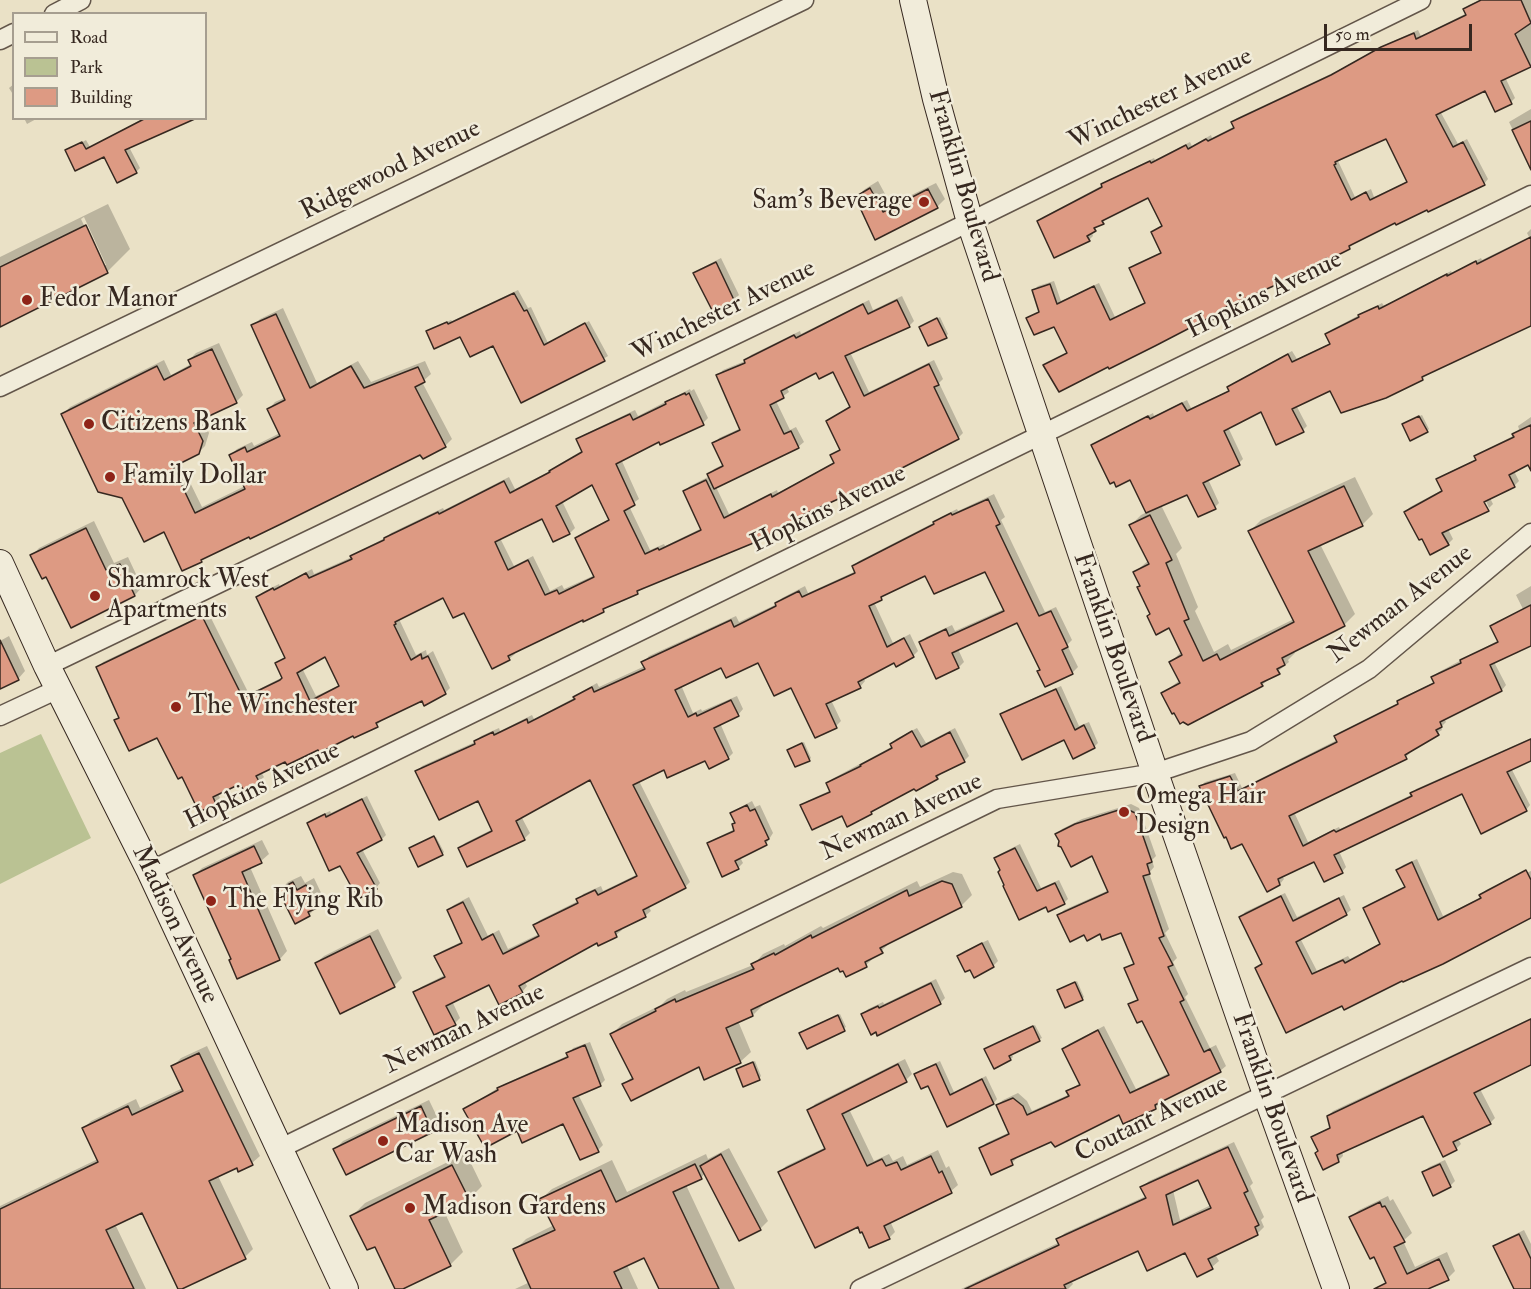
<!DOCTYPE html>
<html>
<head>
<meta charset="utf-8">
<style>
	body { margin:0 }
	#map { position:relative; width:1531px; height:1289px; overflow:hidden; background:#eae1c6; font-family:"IM FELL Double Pica",serif }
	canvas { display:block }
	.legend { position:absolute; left:12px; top:12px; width:195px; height:108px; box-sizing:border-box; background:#f1ecda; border:2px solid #a69e90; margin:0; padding:8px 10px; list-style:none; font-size:18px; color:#362820 }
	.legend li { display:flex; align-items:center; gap:12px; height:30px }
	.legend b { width:30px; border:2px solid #a69e90 }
	.scale { position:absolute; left:1324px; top:24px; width:148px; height:27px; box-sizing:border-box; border:3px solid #362820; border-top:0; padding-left:8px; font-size:18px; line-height:21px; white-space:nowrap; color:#362820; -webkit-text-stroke:4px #f1ecda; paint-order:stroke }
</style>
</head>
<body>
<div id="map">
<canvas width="1531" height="1289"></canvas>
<ul class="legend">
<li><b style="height:8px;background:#f1ecda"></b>Road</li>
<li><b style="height:16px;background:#bac293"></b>Park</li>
<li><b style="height:16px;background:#dd9a83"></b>Building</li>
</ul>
<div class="scale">50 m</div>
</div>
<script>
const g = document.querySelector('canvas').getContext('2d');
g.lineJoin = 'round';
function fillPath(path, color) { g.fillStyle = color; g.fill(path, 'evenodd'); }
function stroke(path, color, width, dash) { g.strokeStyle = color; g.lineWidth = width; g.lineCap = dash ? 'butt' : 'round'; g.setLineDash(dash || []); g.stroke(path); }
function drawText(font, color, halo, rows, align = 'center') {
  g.font = font + ' "IM FELL Double Pica",serif'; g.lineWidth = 5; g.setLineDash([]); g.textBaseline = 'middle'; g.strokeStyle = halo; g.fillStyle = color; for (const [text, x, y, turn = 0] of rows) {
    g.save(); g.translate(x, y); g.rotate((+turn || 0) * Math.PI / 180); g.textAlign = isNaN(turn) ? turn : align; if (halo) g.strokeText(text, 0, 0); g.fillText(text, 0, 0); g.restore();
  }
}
fillPath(new Path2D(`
	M41,734l50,104 -91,46v-131z`), '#bac293');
fillPath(new Path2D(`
	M1480,0h51v66l-26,11 10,21 -4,4 -26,-13 -45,22 18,33 9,-5 21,40 -4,5 -88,37 -42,22 -5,5 -21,8 -100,49 1,2 -4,5 -18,5 -52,28 -96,45 -14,-25 23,-13 -14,-27 -26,-7 12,-7 -6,-21 4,-4 16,-5 7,20 38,-18 16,34 31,-15 -15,-33 4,-5 27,-12 -10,-20 11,-7 -14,-29 -42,22 -15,14 1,4 -4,4 -50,-18 4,-5 60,-32 4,-4 47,-23 1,2 35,-18 2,4 19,-11 1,3 23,-12 -2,-4 4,-4 100,-47 50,-27 31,-14 3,6 46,-23 -2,-4 4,-4zM1386,137l22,44 -34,16 -3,-8 -16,8 -17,-36z
	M14,84v12l-5,-8z
	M1531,109v51l-3,1 -19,-39z
	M24,118h14l-11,6z
	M144,118h38l-3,7 -21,11 -2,-3 -27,14 11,21 -4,4 -32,-17 -37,-4 19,-11 4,7z
	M878,181l13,24 45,-22 9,16 -8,8 -61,31 -19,-41 8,-8z
	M108,204l22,45 -23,23 -107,53v-68zM84,217l22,48h-3l-22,-46z
	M1531,229v95l-105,50 -4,5 -91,9 -35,17 11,21 -4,4 -42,-20 -33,17 15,32 -4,4 -31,16 11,24 -4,4 -27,-14 -27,12 21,43 -6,6 22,53 -3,4 19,41 14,-8 3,6 63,-31 -44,-88 11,-11 94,-43 18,37 -11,11 -42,19 35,70 -11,11 -51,26 2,2 -7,7 1,2 -27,23 -99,8 17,-13 -9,-18 11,-11 -12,-25 -19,-12 -16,-42 14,-12 -19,-34 11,-11 6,-3 -16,-34 -38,-32 4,-4 56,-29 1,3 33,-16 4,8 39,-18 -1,-3 4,-4 59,-32 5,8 34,-16 -4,-9 4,-4 51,-27 2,3 67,-35 1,2 29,-15 1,2 47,-23 -2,-4z
	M721,258l18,37 -5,5 -39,-26 5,-5z
	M518,290l10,18 3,-1 17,36 41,-22 19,35 -24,15 -91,-27 -32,-9 -33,-3 4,-4 19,-8 1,1z
	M902,296l12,25 -5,5 -59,26 19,40 65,-32 9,19 -4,4 24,50 -5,5 -55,28 -3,4 -93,42 -4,4 -160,72 -6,5 -29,13 -5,5 -20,7 -70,34 2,2 -6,5 -44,-48 -21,-15 -45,23 17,36 10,-5 1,5 6,-4 17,37 -5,5 -22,6 -41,20v1l-5,5 -22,11 -1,-2 -93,38 3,5 -5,5h-18l-23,11 2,5 -5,5 -32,-28 -25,-39 -42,-16 4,-4 -22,-48 5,-6 105,-50 41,82 34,-17 -6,-14 9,-7 -29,-59 6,-5 16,-8 1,2 32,-17 2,5 38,-17 5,-5 30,-15 4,-4 52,-25 1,2 65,-33 6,12 35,-18 6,-5 27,-16 -5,-10 5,-5 52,-25 3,6 52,-27 1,2 3,-2 14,29 -5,5 -44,17 -38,19 18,40 -10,7 21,44 14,-6 1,2 37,-18 -18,-37 6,-5 20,-10 -1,-2 5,-5 10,-5 -10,-20 5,-6 22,-10 -23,-52 5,-6 22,-9 6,-6 49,-24 1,3 68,-34 4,10zM834,370l17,35 -23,16 13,27 -9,8 3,6 -57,31 -1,-3 -48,24 -13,-27 82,-40 6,-5 -8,-15 -6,3 -14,-29 13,-9 -3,-6 30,-15zM593,483l17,36 -28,14 -5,5 18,37 -31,14 -2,-4 -12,6 -17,-35 -19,10 -14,-28 43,-21 11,23 16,-7 5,-5 -13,-27zM325,655l15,30 -24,11 -14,-28z
	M283,308l34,75 41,-22 13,21 54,-21 6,13 -9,8 30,57 -7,7 -281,84 -41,-33 -60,-83 7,-7 94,-47 7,15 20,-11 -2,-4 7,-7 23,-10 24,52 -7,7 -34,16 7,15 -4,13 -7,7 -18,9 22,45 43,-21 -15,-30 7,-7 15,-7 2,4 26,-13 -11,-24 6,-7 11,-5 -33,-71 7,-7z
	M940,317l8,17 -2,2 -23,-11z
	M1422,415l7,14 -2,2 -21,-9z
	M1531,417v45l-17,9 5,10 -5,5 -24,12 3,6 -4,4 -6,-14 -35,35 5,10 -5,5 -43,-32 5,-5 32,-17 -4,-10 5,-5 34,-16 -1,-2 5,-5 34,-17 4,-6 -1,-3z
	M994,494l11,23 -4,3 44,92 11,-5 16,33 -5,5 11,22 -5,5 -28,13 -4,-15 -23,-49 -60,28 6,13 -5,5 -22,10 -16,-34 5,-6 26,-12 3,6 49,-22 -19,-39 -59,4 -38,18 -14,10 19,41 17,-9 8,17 -5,5 -18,5 -32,16 2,4 -5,6 -29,13 10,21 -5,5 -44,-40 -33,-25 -37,5 -41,19 12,28 8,-4 1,2 35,-15 6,13 -5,6 -18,8 13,30 -5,5 -22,1 -42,9 -25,13 51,101 -5,5 -37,18 3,6 -6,5 -25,12 2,2 -6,5 -19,6 -73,40 3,5 -5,6 -32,-9 -38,18 8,17 -5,5 -40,-30 6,-6 24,-12 -9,-18 6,-6 21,-10 -15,-31 6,-5 15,-8 19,39 11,-6 9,19 31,-15 -4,-9 5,-5 38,-19 5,-7 18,-8 2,5 35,-17 -47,-96 -69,40 8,15 -6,6 -64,9 5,-5 28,-14 -15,-30 -61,-27 5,-6 53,-24 6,-6 18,-8 1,3 32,-16 2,4 40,-21 7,-6 16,-9 2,4 46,-21 -2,-4 6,-6 87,-40 3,6 38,-18 5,-6 23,-12 3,7 48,-22 -3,-5 6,-5 76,-39 6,-5 16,-8 1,2z
	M94,521l20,42 14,-6 14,30 -7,8 -103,-39 7,-8z
	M1531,586v58l-37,18 12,23 -4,5 -58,28 2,4 -5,5 1,3 -33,20 1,3 -4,4 -112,55 14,30 31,-15 1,2 73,-35 3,-5 115,-51v21l-20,9 19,37 -4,5 -63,-18 -124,59 7,16 -4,5 -27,-12 -33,16 2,3 -4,5 -37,-42 -42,-56 4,-4 30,-9 7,15 95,-48 -1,-3 4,-5 60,-30 3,-5 32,-15 -2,-5 4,-4 62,-33 -7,-14 4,-4 27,-13 -7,-14z
	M9,636l16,35 -7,8 -18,8v-46z
	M1061,686l18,40 10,-4 9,21 -4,4 -92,-33 5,-4z
	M917,728l9,15 29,-15 14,28 -5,5 -23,11 1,1 -5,5 -22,9 -39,21 -5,5 -29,1 -40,-8 5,-5 24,-11 -3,-6 4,-5 61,-33 -1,-2 4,-5z
	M804,742l7,16 -2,2 -20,-10z
	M367,796l19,39 -4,4 -20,10 18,34 -4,5 -35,-24 -33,-41 5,-4 17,-8 1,2z
	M752,801l3,6 5,-2 13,28 -7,11 -26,13 3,6 -5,5 -29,-24 5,-5 21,-10 2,-7 -5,-8 5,-5z
	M1131,804l8,4 17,48 -4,4 2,7 -5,6 20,56 -4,4 12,25 -4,4 15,32 -3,3 25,51 6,-3 10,21 -6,5 -60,29 1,2 -5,5 -32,15 -4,-9 -68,27 -36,16 1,2 -5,5 -31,-15 5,-5 24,-11 -12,-27 5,-5 15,-7 9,8 5,10 38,-17 -2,-3 12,-8 -16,-34 5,-5 35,-18 32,63 33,-16 -26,-54 -13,-14 9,-7 -14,-29 10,-7 -13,-31 -37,2 -26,-18 5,-5 45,-20 -17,-36 -32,-13 -3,-7 5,-5 20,-10z
	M436,837l8,15 -2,2 -31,-5z
	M262,840l7,14 -8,7 -11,6 37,84 -7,8 -42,18 -5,-18 -38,-84 7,-7z
	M1020,844l21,44 18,-8 9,19 -4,4 -17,2 -45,-35 -6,-12 4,-4z
	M1417,859l26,57 39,-19 -1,-2 5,-5 32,-16 1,2 12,-5v46l-128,62 -61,25 -85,-36 6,-5 -22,-46 4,-5 40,-19 12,24 47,-22 7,15 -5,4 -46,24 17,33 31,-15 2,3 31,-16 -16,-35 4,-4 37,-18 -8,-16 5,-5z
	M953,872l9,2 10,21 -11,11 -69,35 -26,24 -27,1 -77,37 1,2 -10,10 -15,6 13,31 -11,10 -40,3 -76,19 9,-8 -21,-42 10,-10 39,-19 6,-6 18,-9 1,2 67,-27 10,-11 21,-10 1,2 36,-20 2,2 94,-47 3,6z
	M301,876l4,7 9,-5 10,21 -15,16 -29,-25 8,-8z
	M378,929l24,49 -8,8 -53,26 -25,-49 8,-7z
	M988,940l10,21 -5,5 -22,2 -12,-12 5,-5z
	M936,979l9,19 -5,5 -77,11 5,-5 15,-7 1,2z
	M1077,981l7,16 -2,2 -21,-10z
	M840,1014l6,13 -38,20 -5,-15z
	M1531,1018v47l-51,24 15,29 -5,5 -32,15 3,6 -5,5 -32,-35 -82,37 1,5 -5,5 -19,-10 -6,-13 5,-5 13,-6 -3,-11 5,-5z
	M1035,1025l7,13 -31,15 2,4 -2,2 -23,-11z
	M590,1042l15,38 -5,5 -22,9 25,51 -5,5 -34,-28 -46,7 -53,-20 39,-25 65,-29 4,-7z
	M207,1046l53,110 -8,7 -13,7 -1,-3 -20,9 35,73 -8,8 -66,32 -36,-78 -28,13 31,65h-146v-83l98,-47 -14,-31 7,-7 45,-22 4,9 43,-20 -10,-22 8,-8z
	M905,1059l7,15 -6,6 -57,29 25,52 15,-7 4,7 10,-5 4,9 31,-15 8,18 3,-2 9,19 -7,6 -61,30 5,11 -6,6 -30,-13 -79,-53 6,-6 40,-19 -17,-36 6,-7z
	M755,1061l6,15 -2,2 -19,-10z
	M940,1061l14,31 32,-16 11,23 -3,4 -46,22 -19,-41 -13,-10 3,-3z
	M429,1100l11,23 -8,8 -97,18 8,-8z
	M1234,1142l19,41 -3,3 14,31 -3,3 3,7 -7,7 -42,20 4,7 -7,6 -15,8 -11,-24 -47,-2 -68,31 2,4 -5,5h-107l99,-47 -2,-3 7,-6 81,-37 -4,-9 7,-6zM1199,1178l12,27 -31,15 -7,-30z
	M729,1148l39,73 -8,8 -55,-56 -4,5 -15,7 49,104h-75l-15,-33 -18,9 11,24h-123l15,-7 -15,-32 11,-11 28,-14 -13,-26 11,-10 60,-29 15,32 79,-38 2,5z
	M466,1153l16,33 -13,13 -25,12 19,41 -13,13 -53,24 -21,-44 -24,-29 13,-13z
	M1445,1160l10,21 -5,5 -16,8 -10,-22 5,-5z
	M1388,1196l2,5 3,-2 19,34 -9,8 12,26 32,-15 8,19 -7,7 -24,11h-33l-17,-34 -23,-38 8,-7z
	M1524,1230l7,14v45h-15l-21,-43 5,-4z`), '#0003');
const building = new Path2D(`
	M1481,0h40l10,23 -16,11 16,33 -30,14 11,23 -17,8 -10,-21 -49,24 17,32 10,-5 22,43 -57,27 -1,-2 -31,15 -1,-2 -46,23 1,3 -22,11 -1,-2 -40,22 -63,28 2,5 -18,9 -1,-3 -52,27 -46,23 -1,-2 -49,25 -16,-27 24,-12 -13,-26 -20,8 -8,-17 13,-6 -7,-22 18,-6 7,20 37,-18 16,34 35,-17 -16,-35 32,-15 -10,-21 11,-6 -14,-28 -46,23 2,3 -10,4 2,3 -9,5 3,5 -36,17 -17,-37 65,-34 -1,-3 49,-23 1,2 35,-18 2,4 18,-10 2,2 26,-13 -3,-6 100,-47 50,-28 33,-14 2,6 50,-24 -3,-6zM1386,139l21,43 -37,18 -4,-8 -15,8 -17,-35 2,-1 -1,-2z
	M146,118h51l-72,32 12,23 -20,10 -13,-26 -29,14 -10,-21 17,-8 4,7z
	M1531,121v49l-19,-40z
	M870,188l13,24 45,-23 10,19 -63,32 -20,-43z
	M86,225l22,48 -108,54v-60z
	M1531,237v89l-109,51 1,3 -37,18 -45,15 -11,-22 -38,18 12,23 -28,13 -15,-33 -37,19 16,34 -37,18 13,26 -18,8 -11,-22 -41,18 -16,-33 -14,7 -2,-5 -4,2 -19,-39 57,-29 2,3 32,-16 5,8 42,-20 -2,-4 61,-33 4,8 38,-18 -5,-10 34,-17 -1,-2 20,-9 1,3 68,-35v2l29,-15 1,3z
	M716,262l19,40 -22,10 -20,-39z
	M514,293l10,18 3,-1 17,35 41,-22 20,38 -84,42 -28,-57 -23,11 -10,-20 -26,12 -8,-18 21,-9 1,2z
	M897,300l13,27 -65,29 19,40 65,-32 10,21 -5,2 25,52 -59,30v2l-97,44 1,2 -53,27 -114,47 1,3 -35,15 1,3 -21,10v-2l-75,36 2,4 -18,9 -28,-56 -11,5 -10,-20 -48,24 1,2 -2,1 17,35 10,-6 1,5 6,-3 18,38 -22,12 -2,-5 -46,22 2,4 -24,11 -1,-2 -34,17 -1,-3 -31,15 -2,-3 -29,14 4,7 -16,8 -4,-7 -27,13 3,7 -17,8 -17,-35 -4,2 -21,-41 -28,13 -15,-31 5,-2 -23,-51 106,-51 41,82 37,-18 2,-2 -7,-15 10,-5 -29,-61 17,-9 1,2 32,-17 3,5 43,-19 -2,-3 34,-16v-2l54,-26 1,2 65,-33 6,12 40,-21 -1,-1 33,-19 -6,-13 54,-25 3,6 33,-16 -1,-2 20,-9 1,2 3,-2 15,32 -44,20 -1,-3 -43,22 19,41 -11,6 21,43 13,-6 1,2 42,-20 -18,-39 23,-11 18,38 47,-24 1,3 62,-34 -4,-8 10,-5 -14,-29 24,-14 -17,-35 -14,7 -3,-6 -35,18 3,7 -14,7 14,29 7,-3 8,17 -85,41 -7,-15 16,-8 -11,-23 28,-13 -24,-55 29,-12 -1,-3 50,-25 2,3 67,-34 5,10zM592,485l17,35 -34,18 19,39 -35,17 -2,-4 -12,5 -17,-35 -20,10 -13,-28 47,-23 11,23 17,-8 -14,-28zM325,657l14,29 -29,15 -13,-28z
	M276,314l34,74 41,-22 13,22 54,-21 7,15 -10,5 31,60 -23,12 -3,-4 -137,68 -33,16 -1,-2 -48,23 1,2 -20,9 -18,-39 -20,10 -22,-44 -24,-6 -37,-78 96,-48 7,14 27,-14 -3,-6 24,-11 25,54 -43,20 9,18 -4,13 -26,13 22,46 50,-24 -16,-34 16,-8 2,5 33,-16 -13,-27 18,-9 -34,-75z
	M937,318l10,20 -19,8 -9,-19z
	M1419,416l9,16 -18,9 -8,-17z
	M1531,425v46l-3,-6 -19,10 6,12 -31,15 5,9 -47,22 7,12 -19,10 -8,-16 -3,1 -15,-28 38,-21 -6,-12 40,-19 -2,-4 40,-19 -2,-3z
	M1344,486l19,40 -55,25 37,75 -63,32 3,7 -8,4 3,5 -19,9 2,3 -75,39 -5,-3 -3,2 -6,-11 -2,1 -11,-21 19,-10 -11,-21 13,-7 -13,-27 -13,7 -9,-19 3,-2 -13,-27 3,-1 -7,-14 16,-8 -20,-39 21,-10 22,45 -6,3 23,56 -5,2 19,40 14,-7 3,6 74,-38 -46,-91z
	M988,499l12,25 -4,2 43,90 12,-5 17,36 -6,3 11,24 -28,13 -8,-16 3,-1 -23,-47 -65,30 7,15 -23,11 -17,-37 27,-13 3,7 55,-25 -19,-39 -51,22 -9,-18 -44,21 1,3 -13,6 18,41 17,-9 10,19 -18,10 -2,-4 -36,19 3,6 -35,16 11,24 -22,10 -24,-50 -17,8 -16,-33 -32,15 -5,-10 -46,22 13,27 8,-4 1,3 34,-16 8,16 -25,12 15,31 -20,10 -4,-8 -38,17 -3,-8 -31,15 53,103 -43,22 3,7 -31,15 2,5 -19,9 -1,-3 -78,43 4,7 -24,12 -10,-20 -43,21 10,19 -22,10 -21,-43 32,-15 -11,-21 28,-13 -15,-33 16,-8 19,38 11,-6 10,20 36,-18 -6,-11 45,-22 -2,-4 19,-9 3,5 39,-19 -47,-96 -74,41 9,19 -58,27 -9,-19 34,-17 -14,-30 -39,19 -24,-49 60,-27 -1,-3 19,-9 1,3 33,-16 1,4 47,-24 -2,-2 19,-10 2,5 51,-23 -4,-7 90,-42 3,7 42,-21 -1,-3 24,-12 3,6 53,-24 -3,-7 82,-42 -1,-2 18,-9 1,2z
	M86,528l20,42 14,-6 15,32 -64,32 -25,-51 -4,2 -12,-24z
	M1531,605v41l-41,19 12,26 -62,31 2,5 -6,3 3,5 -29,17 -5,3 2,4 -118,57 14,30 31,-16 2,2 76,-36 -2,-3 121,-54v22l-24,11 20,39 -46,23 -19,-40 -128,61 9,18 -19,9 -10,-20 -36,17 2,6 -13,7 -25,-48 -11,5 -5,-12 -2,1 -25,-52 31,-10 8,15 99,-49 -3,-6 64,-32 -1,-3 37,-18 -3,-6 30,-14 -1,-3 38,-18 -8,-16z
	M0,640l19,40 -19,9z
	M1056,689l19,41 9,-5 11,23 -22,11 -9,-19 -42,20 -22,-46z
	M912,731l9,16 29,-15 15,30 -29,14 2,3 -22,12 -2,-2 -43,23 1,2 -25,13 -5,-11 -30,14 -12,-25 30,-13 -4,-9 35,-17 -1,-1 32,-17 -2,-4z
	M802,743l8,18 -15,6 -8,-17z
	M362,799l20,41 -25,13 20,36 -19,10 -18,-33 -11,5 -22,-48 18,-9 1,3z
	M747,805l3,6 5,-2 14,30 -4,2 2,4 -32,16 4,8 -17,8 -15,-34 27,-12 -2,-7 3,-1 -5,-10z
	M1125,808l10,5 17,49 -5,2 3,10 -7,2 21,60 -5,2 14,27 -5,2 16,33 -4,2 24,50 6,-3 11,23 -66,33 1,4 -33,15 -4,-9 -64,32 -4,-5 -40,18 2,5 -22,10 -12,-27 30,-14 -13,-29 17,-7 10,8 4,9 42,-19 -3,-5 14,-6 -18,-36 36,-19 32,63 39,-18 -27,-54 -5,2 -9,-19 10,-4 -14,-32 10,-4 -13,-31 -19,7 -2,-6 -13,7 -3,-6 -14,7 -13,-27 51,-23 -16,-36 -21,11 -10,-20 -3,-1 1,-5 -4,-7 20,-10z
	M434,836l9,19 -25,12 -9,-19z
	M254,846l8,17 -20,9 38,88 -43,19 -8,-19 2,-1 -38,-84z
	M1015,848l22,43 18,-8 10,21 -17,8 -2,-5 -27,13 -16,-34 1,-1 -6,-13 2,-2 -6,-12z
	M1412,862l26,58 43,-22 -2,-3 47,-25 5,10v38l-88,46 -40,18 -1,-1 -58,29 -2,-4 -56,27 -31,-65 7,-4 -23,-47 42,-21 12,25 46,-23 8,17 -51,27 16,32 31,-14 2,3 35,-19 -17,-36 42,-21 -9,-17z
	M942,881l10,3 10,23 -82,41 3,5 -18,9 2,5 -21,10 -3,-6 -3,1 -2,-4 -87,42 2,6 -27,12 15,35 -37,17 -5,-13 -68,34 -9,-17 11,-5 -23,-45 46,-23 -1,-2 20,-10 1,3 78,-33 -3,-5 23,-11 1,2 36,-20 1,3 95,-48 2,6z
	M293,882l4,8 9,-5 11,23 -9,4 2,4 -15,8 -17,-34z
	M370,936l25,51 -55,27 -25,-51z
	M982,943l12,24 -20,11 -4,-8 -5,2 -8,-16z
	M1075,982l8,18 -18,8 -8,-18z
	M931,983l10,21 -64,32 -1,-4 -5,3 -10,-21 17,-8 1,2z
	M838,1015l7,16 -38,18 -8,-16z
	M1531,1019v46l-57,28 17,31 -38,18 4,8 -14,7 -20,-41 -86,39 2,7 -16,8 -8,-17 3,-2 -7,-14 19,-9 -3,-12z
	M1033,1026l7,15 -31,15 2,4 -17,9 -10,-20z
	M585,1045l16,41 -28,12 26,54 -19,8 -17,-36 -41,19 -5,-12 -32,17 -22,-39 35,-19 -1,-2 71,-31 -2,-4z
	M199,1053l54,112 -15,7 -1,-4 -28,13 37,78 -64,30h-4l-36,-76 -36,17 28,59h-134v-80l98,-47 -16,-34 46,-22 4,9 51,-24 -12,-25z
	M753,1062l7,18 -17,7 -7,-18z
	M898,1064l9,18 -65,32 25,52 15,-7 4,7 11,-4 4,8 30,-14 8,17 3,-2 10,22 -68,33 6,13 -21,9 -7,-16 -2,1 -2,-6 -43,21 -37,-76 47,-23 -18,-39z
	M936,1064l14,31 32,-16 12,25 -47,23 -19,-41 -7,3 -7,-15z
	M421,1106l12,26 -87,43 -13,-26z
	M1228,1147l20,44 -4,2 15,32 -4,2 3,8 -50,24 5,10 -16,8 -12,-24 -38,18 -9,-20 -74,34 2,4h-101l94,-44 -3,-6 90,-41 -6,-11zM1198,1180l13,28 -38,17 -7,-30z
	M721,1154l40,76 -22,11 -39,-75z
	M695,1164l7,15 -29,13 46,97h-60l-15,-31 -30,14 8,17h-91l-18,-40 42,-19 -16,-31 62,-29 15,32z
	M1440,1164l11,23 -18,9 -11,-24z
	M452,1165l18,36 -41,19 22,46 -48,23h-8l-20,-42 -8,3 -17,-34z
	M1380,1202l2,5 3,-1 20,36 -11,5 13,27 32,-15 10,21 -21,9h-54l12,-6 -12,-26 -4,2 -21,-42z
	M1519,1234l12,25v30h-17l-21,-43z`);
fillPath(building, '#dd9a83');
stroke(building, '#362820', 1.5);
const street = new Path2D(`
	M54,14l27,-14
	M0,40l14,-7
	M0,387l804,-387
	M47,666l900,-433 474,-233
	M0,716l58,-27
	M150,871l1381,-676
	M279,1149l718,-350 158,-26 96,-32 118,-72 162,-136
	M860,1289l671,-322`);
const secondary = new Path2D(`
	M913,0l23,99 34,123 185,551 111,321 70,195
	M0,563l47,103 103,205 195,418`);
stroke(street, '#63564a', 21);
stroke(secondary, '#362820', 28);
stroke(street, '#f1ecda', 18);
stroke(secondary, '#f1ecda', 26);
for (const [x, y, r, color] of [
	[924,202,6,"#8f2418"],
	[27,300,6,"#8f2418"],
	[89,424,6,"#8f2418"],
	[110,477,6,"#8f2418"],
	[95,596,6,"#8f2418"],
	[176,707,6,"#8f2418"],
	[1124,812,6,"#8f2418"],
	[211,901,6,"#8f2418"],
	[383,1141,6,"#8f2418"],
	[410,1208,6,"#8f2418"]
]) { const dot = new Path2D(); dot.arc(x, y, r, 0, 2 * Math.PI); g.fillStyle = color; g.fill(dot); stroke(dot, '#f1ecda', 2); }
drawText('26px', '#362820', '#f1ecda', [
	["Winchester Avenue",1161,100,-26],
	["Ridgewood Avenue",391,171,-26],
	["Franklin Boulevard",962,186,74],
	["Hopkins Avenue",1265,296,-26],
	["Winchester Avenue",724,312,-26],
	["Hopkins Avenue",829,510,-26],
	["Newman Avenue",1401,605,-38],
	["Franklin Boulevard",1112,648,71],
	["Hopkins Avenue",263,787,-26],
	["Newman Avenue",902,818,-25],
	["Madison Avenue",174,925,65],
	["Newman Avenue",465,1030,-26],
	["Franklin Boulevard",1271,1108,71],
	["Coutant Avenue",1152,1120,-26]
]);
drawText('26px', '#362820', '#f1ecda', [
	["Sam's Beverage",912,202,"right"],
	["Fedor Manor",39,300],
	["Citizens Bank",101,424],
	["Family Dollar",122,477],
	["Shamrock West",107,581],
	["Apartments",107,611],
	["The Winchester",188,707],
	["Omega Hair",1136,797],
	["Design",1136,827],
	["The Flying Rib",223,901],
	["Madison Ave",395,1126],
	["Car Wash",395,1156],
	["Madison Gardens",422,1208]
], 'left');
</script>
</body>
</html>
